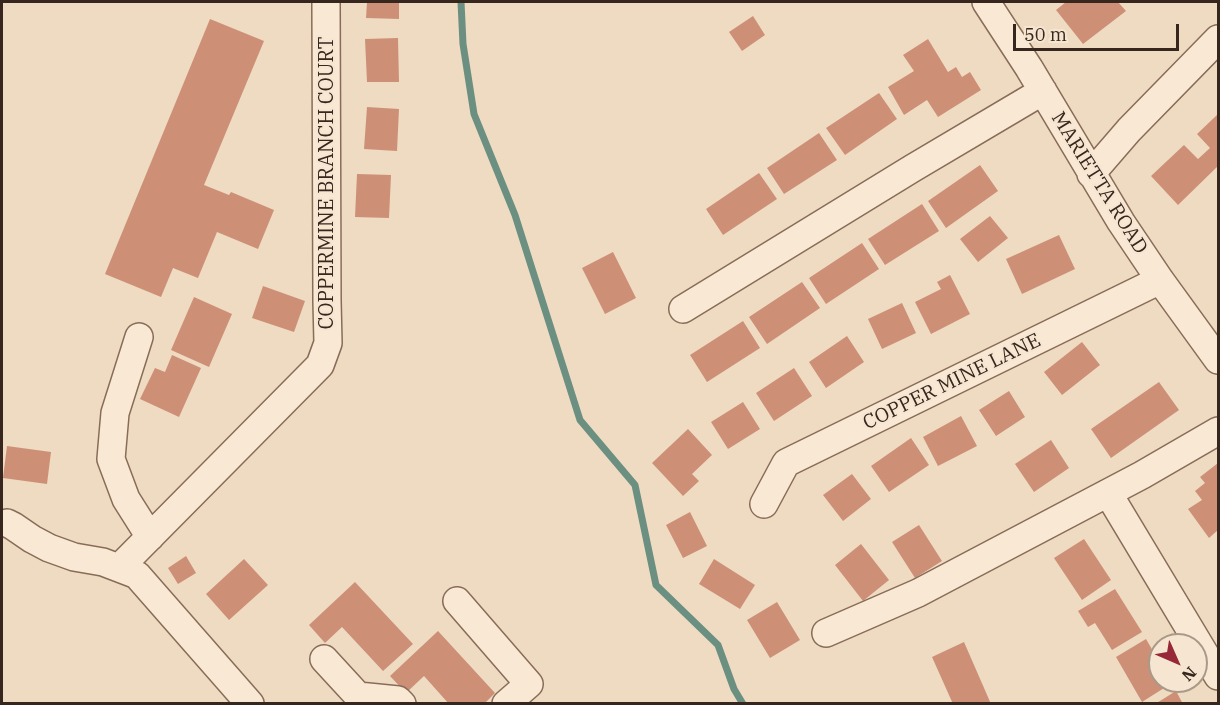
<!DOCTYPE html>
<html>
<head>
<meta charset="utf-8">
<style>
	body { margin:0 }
	#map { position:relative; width:1220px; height:705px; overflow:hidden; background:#eedbc1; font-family:"IBM Plex Serif",serif }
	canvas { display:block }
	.frame { position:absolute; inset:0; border:3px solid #37261d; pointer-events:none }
	.north { position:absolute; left:1148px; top:633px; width:60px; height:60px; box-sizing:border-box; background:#f6e6d1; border:2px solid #aa9989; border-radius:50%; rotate:135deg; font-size:16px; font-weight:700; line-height:24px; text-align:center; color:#37261d }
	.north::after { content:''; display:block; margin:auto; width:21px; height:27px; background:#972837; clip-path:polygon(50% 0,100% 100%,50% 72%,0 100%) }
	.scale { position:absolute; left:1013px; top:24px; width:166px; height:27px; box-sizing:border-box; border:3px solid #37261d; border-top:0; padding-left:8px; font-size:18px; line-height:21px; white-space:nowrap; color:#37261d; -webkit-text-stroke:4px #f6e6d1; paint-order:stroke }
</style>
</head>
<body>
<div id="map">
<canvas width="1220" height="705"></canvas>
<div class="frame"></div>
<div class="north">N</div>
<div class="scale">50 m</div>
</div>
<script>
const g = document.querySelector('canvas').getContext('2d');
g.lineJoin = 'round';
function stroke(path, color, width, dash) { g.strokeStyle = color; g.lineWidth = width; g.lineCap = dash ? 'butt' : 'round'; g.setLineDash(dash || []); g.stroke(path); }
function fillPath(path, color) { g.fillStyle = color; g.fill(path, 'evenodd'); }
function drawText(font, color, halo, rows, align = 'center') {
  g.font = font + ' "IBM Plex Serif",serif'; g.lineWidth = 4.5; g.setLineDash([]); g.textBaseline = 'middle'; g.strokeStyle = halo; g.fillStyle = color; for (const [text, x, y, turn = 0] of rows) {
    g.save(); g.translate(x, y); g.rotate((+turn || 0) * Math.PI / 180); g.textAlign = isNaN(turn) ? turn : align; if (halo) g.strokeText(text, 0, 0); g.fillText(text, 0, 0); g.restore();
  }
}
stroke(new Path2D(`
	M461,2l2,42 11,70 41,101 65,205 55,65 21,100 62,60 16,44 9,15`), '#6b8f81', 7);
fillPath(new Path2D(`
	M367,2h32v17l-33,-1z
	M1066,2h52l8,9 -43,33 -27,-34z
	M753,16l12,19 -23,16 -13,-19z
	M210,19l54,22 -60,144 25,10 2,-3 43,18 -16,39 -41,-17 -19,46 -25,-10 -12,29 -56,-23z
	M398,38l1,44h-32l-2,-43z
	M928,39l20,33 8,-5 6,10 8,-5 11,18 -43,27 -11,-17 -23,15 -16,-28 26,-16 -11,-16z
	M879,93l18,26 -52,36 -19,-27z
	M367,107l32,2 -2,42 -33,-2z
	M1217,115l1,2v49l-40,39 -27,-29 33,-31 14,14 12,-11 -13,-14z
	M819,133l18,27 -53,34 -17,-26z
	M980,165l18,26 -52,37 -18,-27z
	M759,173l18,26 -54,36 -17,-26z
	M357,174l34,1 -2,43 -34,-1z
	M922,204l17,27 -54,34 -17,-26z
	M990,216l18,22 -30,24 -18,-23z
	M1059,235l16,34 -53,25 -16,-35z
	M862,243l17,26 -53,35 -17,-26z
	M613,252l23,46 -31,16 -23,-46z
	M950,275l20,39 -39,20 -16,-32 26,-13 -4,-7z
	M802,282l18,26 -53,36 -18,-27z
	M263,286l42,15 -11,31 -42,-14z
	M194,297l38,17 -23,53 -38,-17z
	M902,303l14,30 -34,16 -14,-30z
	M743,321l17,27 -53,34 -17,-27z
	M847,336l17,26 -38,26 -17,-26z
	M1082,342l18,23 -38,30 -18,-23z
	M172,355l29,13 -22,49 -39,-18 15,-31 10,4z
	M794,368l18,28 -38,25 -18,-28z
	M1159,382l20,28 -68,48 -20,-29z
	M1009,391l16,26 -29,19 -17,-26z
	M743,402l17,27 -32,20 -17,-27z
	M961,416l16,30 -39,20 -15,-29z
	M688,429l24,26 -20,19 7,7 -16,15 -31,-33z
	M911,438l18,27 -40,27 -18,-26z
	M1051,440l18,28 -35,24 -19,-28z
	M7,446l44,6 -4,32 -44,-6z
	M1218,463v67l-9,8 -21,-29 14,-9 -7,-9 10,-8 -5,-6z
	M852,474l19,25 -28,22 -20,-26z
	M690,512l17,34 -24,12 -17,-33z
	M919,525l23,36 -27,17 -23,-36z
	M1084,539l27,41 -29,20 -28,-42z
	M861,544l28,36 -26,21 -28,-36z
	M186,556l10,17 -18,11 -10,-16z
	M244,559l24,26 -39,35 -23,-26z
	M714,559l41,26 -15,24 -41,-25z
	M355,582l58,62 -30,27 -41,-44 -17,16 -16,-18z
	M1115,589l27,43 -30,18 -17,-27 -7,4 -10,-16z
	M777,602l23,38 -30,18 -23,-38z
	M438,631l57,62 -11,11h-35l-25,-28 -18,17 -16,-17z
	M1146,639l14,24v18h11l1,2 -30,19 -26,-45z
	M964,642l27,62h-38l-21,-47z
	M1176,691l7,13h-28z`), '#cd9077');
const minor = new Path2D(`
	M986,2l43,66 92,154 39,58 58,80
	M1091,174l38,-44 89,-91
	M683,309l230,-141 130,-77
	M139,337l-24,76 -4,46 15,40 24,38
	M1108,493l110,183
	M764,504l22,-41 374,-183
	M7,523l6,3 19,13 17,9 25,9 29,5 34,13 113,129
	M119,568l201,-203 8,-22 -1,-42 -1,-299
	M457,601l72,83 -23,20
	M826,633l92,-40 224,-118 76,-44
	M324,659l34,37 40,4 4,4`);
stroke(minor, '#886c59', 30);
stroke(minor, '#f9e9d4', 27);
drawText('20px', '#37261d', '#f6e6d1', [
	["COPPERMINE BRANCH COURT",327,183,-90],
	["MARIETTA ROAD",1099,183,58],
	["COPPER MINE LANE",952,382,-26]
]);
</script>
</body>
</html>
